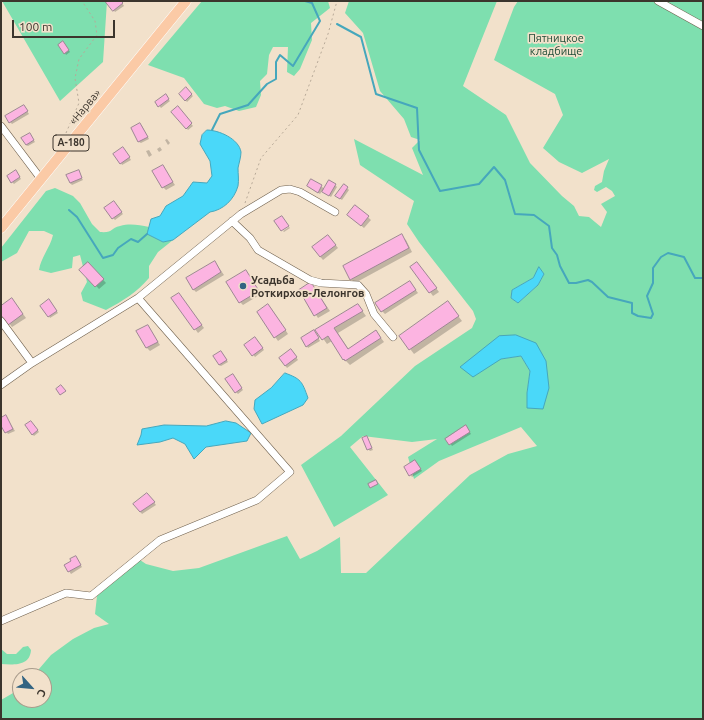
<!DOCTYPE html>
<html>
<head>
<meta charset="utf-8">
<style>
	body { margin:0 }
	#map { position:relative; width:704px; height:720px; overflow:hidden; background:#f2e1cb; font-family:Ubuntu,sans-serif }
	canvas { display:block }
	.frame { position:absolute; inset:0; border:2px solid #3c352d; pointer-events:none }
	.north { position:absolute; left:12px; top:668px; width:40px; height:40px; box-sizing:border-box; background:#f2e1cb; border:1px solid #a99c8c; border-radius:50%; rotate:117deg; font-size:11px; font-weight:700; line-height:16px; text-align:center; color:#3c352d }
	.north::after { content:''; display:block; margin:auto; width:14px; height:18px; background:#336482; clip-path:polygon(50% 0,100% 100%,50% 72%,0 100%) }
	.scale { position:absolute; left:12px; top:20px; width:103px; height:18px; box-sizing:border-box; border:2px solid #3c352d; border-top:0; padding-left:5px; font-size:12px; line-height:14px; white-space:nowrap; color:#3c352d; -webkit-text-stroke:3px #f2e1cb; paint-order:stroke }
</style>
</head>
<body>
<div id="map">
<canvas width="704" height="720"></canvas>
<div class="frame"></div>
<div class="north">С</div>
<div class="scale">100 m</div>
</div>
<script>
const g = document.querySelector('canvas').getContext('2d');
g.lineJoin = 'round';
function fillPath(path, color) { g.fillStyle = color; g.fill(path, 'evenodd'); }
function stroke(path, color, width, dash) { g.strokeStyle = color; g.lineWidth = width; g.lineCap = dash ? 'butt' : 'round'; g.setLineDash(dash || []); g.stroke(path); }
function drawText(font, color, halo, rows, align = 'center') {
  g.font = font + ' Ubuntu,sans-serif'; g.lineWidth = 3.5; g.setLineDash([]); g.textBaseline = 'middle'; g.strokeStyle = halo; g.fillStyle = color; for (const [text, x, y, turn = 0] of rows) {
    g.save(); g.translate(x, y); g.rotate((+turn || 0) * Math.PI / 180); g.textAlign = isNaN(turn) ? turn : align; if (halo) g.strokeText(text, 0, 0); g.fillText(text, 0, 0); g.restore();
  }
}
fillPath(new Path2D(`
	M2,1h105l-4,61 -43,39z
	M202,1h126l2,7 -19,15 1,17 -12,29 -6,7 -7,-4 1,-25h-15l-4,8 -2,19 -7,7 1,14 -5,12 -17,4 -14,-5 -8,2 -13,-4 -20,-26 -36,-13z
	M349,1h148l-34,85 43,29 24,48 32,33 12,10 5,10 10,1 12,10 6,-15 -6,-8 14,-8 -3,-5 -6,-4 -9,5 -3,-2 1,-4 7,-4 2,-11 5,-12 -27,14 -23,-11 -16,-14 20,-33 -8,-21 -61,-34 20,-53 4,-6h185v718h-702v-19l19,-11v11h24v-24h-11l18,-21 22,-16 21,-11 15,-4 -14,-10 2,-18 43,-36 6,4 27,7 26,-3 88,-32 13,23 17,-8 23,-14 1,36h25l104,-98 38,-21 29,-8 -16,-19 -82,34 -25,18 -6,-22 29,-18 -25,3 -49,-6 -13,11 38,48 -54,32 -33,-62 40,-29 74,-70 57,-38 4,-9 -3,-8 -54,-69 -12,-18 7,-23 -54,-36 -6,-26 69,36 -11,-27 8,-8 -9,-3 -7,-18 -24,-28 -17,-58 -18,-20zM539,268l5,6 -6,11 -20,18 -7,-5 1,-8 21,-12zM536,343l-9,64v-14l3,-22 -9,-15 -20,3z
	M55,188l18,8 7,7 12,21 8,8c14,1 10,-4 20,-6 10,-3 19,-1 29,1l-2,7 16,8 10,-2 -15,12 -9,14v12c-12,14 -26,23 -43,32l-23,-9 -2,-8 6,-11 -7,-27 -7,2 -1,11 -21,5 -12,-3c2,-13 11,-22 14,-35l-9,-4h-15l-12,22 -16,9v-14l45,-57z
	M28,646l3,4c-1,16 -17,15 -30,14v-15l6,5h9l7,-7z`), '#7edfaf');
const water = new Path2D(`
	M207,130c12,0 32,9 34,22 0,5 -2,11 -3,16 0,6 1,12 0,18 -4,14 -15,24 -28,26l-37,28 -10,2 -16,-8 4,-15 9,-3 6,-10 17,-10 10,-14 14,1 5,-7 -2,-15 -10,-17 2,-9z
	M539,267l5,7 -6,11 -20,18 -7,-5 1,-8 21,-12z
	M516,335l20,8 10,18 3,27 -6,21 -16,-1v-15l3,-22 -9,-15 -20,3 -28,18 -13,-10 39,-31z
	M285,373c16,6 17,8 23,25l-5,7 -41,19 -8,-15 1,-9 16,-12z
	M226,421l10,2 15,10 -4,8 -41,6 -12,12 -9,-15 -12,-6 -13,4 -23,3 4,-10 1,-6 22,-4 42,1z`);
fillPath(water, '#4ad8f9');
stroke(water, '#46a7bc', 1);
fillPath(new Path2D(`
	M107,1h14l3,5 -9,6z
	M65,44l5,8 -4,3 -1,-2z
	M186,89l7,7 -6,6 -7,-8z
	M167,98l3,3 -9,7 -5,-6z
	M25,108l4,6 -17,10 -2,-2z
	M178,108l15,18 -5,4 -15,-18z
	M142,126l7,13 -8,4 -2,-1z
	M31,136l4,6 -7,4 -2,-1z
	M167,139l3,4 -2,2 -3,-5z
	M160,147l2,3 -3,2 -2,-3z
	M125,150l6,10 -9,5 -1,-2z
	M149,150l3,5 -3,2 -3,-6z
	M162,166l13,19 -9,5 -3,-3z
	M78,172l5,8 -11,5 -2,-2z
	M18,174l3,5 -7,5 -2,-2z
	M311,180l14,9 10,-4 2,2 -6,10 -9,-6 -2,3 -10,-6 -2,-2z
	M347,188l2,2 -7,10 -3,-2z
	M115,204l8,10 -8,6 -2,-2z
	M356,206l15,14 -7,8 -12,-10z
	M289,227l1,1 -6,4 -1,-1z
	M401,236l5,4 6,12 -57,31 -4,-4z
	M331,239l7,9 -15,12 -10,-12z
	M215,262l9,13 -28,17 -3,-3z
	M88,263l18,20 -7,6 -18,-19z
	M420,266l19,26 -6,4 -21,-28z
	M246,271l15,23 -18,11 -3,-3z
	M410,282l8,11 -33,21 -3,-3z
	M311,284l19,27 -12,7 -18,-27z
	M179,294l25,34 -6,5 -25,-34z
	M51,302l7,11 -8,5 -1,-2z
	M15,303l11,15 -14,9 -11,-14v-5z
	M448,303l14,18 -48,33 -14,-18z
	M358,305l8,11 -28,17 11,17 27,-19 8,11 -34,23 -6,-6 -12,-18 -5,3 -10,-14z
	M271,308l17,26 -10,7 -20,-29z
	M148,326l12,19 -10,6 -3,-3z
	M316,333l4,8 -12,7 -1,-2z
	M257,340l7,10 -9,7 -9,-12z
	M293,352l5,8 -11,8 -7,-10z
	M223,354l5,8 -7,4 -2,-1z
	M234,377l9,13 -5,4 -2,-2z
	M6,417l9,14 -7,3 -7,-10v-5z
	M33,424l6,8 -5,4 -2,-2z
	M468,429l3,5 -19,12 -5,-7z
	M367,438l6,12 -3,1 -2,-2z
	M417,463l5,8 -10,6 -7,-10z
	M149,496l7,9 -14,9 -8,-10z
	M77,559l5,8 -11,7 -6,-9z`), '#0003');
stroke(new Path2D(`
	M337,24l24,13 15,57 41,14 2,42 21,41 39,-7 15,-17 11,13 10,34 19,1 15,11 3,22 5,7 3,11 9,17h7l12,-3 4,2 16,15 24,6v10l6,3 13,2 2,-4 -6,-18 6,-13v-15l8,-11 7,-4 16,4 11,21h8
	M212,130l8,-16 28,-9 19,-21 9,-5v-17l4,-7 13,11 27,-45 -8,-18 -7,-2
	M69,210l8,7 26,41 10,-3 5,-7 13,-9 7,3 9,-8`), '#46a7bc', 2);
const building = new Path2D(`
	M105,1h16l2,2 -10,8z
	M63,41l6,9 -5,4 -6,-9z
	M186,87l6,7 -7,7 -6,-7z
	M166,94l3,5 -11,8 -3,-5z
	M24,105l4,6 -19,12 -4,-7z
	M178,106l14,17 -6,6 -15,-17z
	M140,123l8,14 -10,5 -7,-14z
	M30,133l4,7 -8,5 -5,-7z
	M123,147l7,10 -10,7 -7,-10z
	M163,165l10,17 -11,6 -10,-17z
	M16,170l4,7 -9,6 -4,-7z
	M79,170l3,8 -12,5 -4,-8z
	M311,179l11,6 -4,8 -11,-7z
	M329,180l7,4 -7,12 -7,-4z
	M344,184l4,3 -8,12 -5,-3z
	M114,201l8,11 -10,7 -8,-11z
	M355,205l14,11 -8,10 -14,-11z
	M282,216l7,10 -8,5 -7,-10z
	M402,234l7,14 -59,32 -7,-14z
	M328,235l8,10 -16,12 -8,-10z
	M215,261l6,11 -28,18 -7,-12z
	M88,262l16,17 -9,8 -16,-17z
	M417,262l20,26 -8,5 -19,-26z
	M246,270l13,21 -20,12 -13,-21z
	M410,281l6,9 -35,22 -6,-9z
	M311,282l16,26 -13,8 -15,-26z
	M179,293l23,32 -8,5 -23,-32z
	M12,298l11,16 -15,11 -7,-10v-9z
	M49,299l8,12 -9,6 -8,-11z
	M448,301l11,15 -50,34 -10,-14z
	M268,304l18,26 -12,8 -17,-26z
	M358,304l5,7 -29,17 14,21 28,-19 5,8 -36,23 -1,-2 -1,1 -15,-24 -6,4 -7,-10z
	M148,325l10,17 -12,6 -10,-17z
	M314,330l5,8 -13,9 -5,-9z
	M255,337l8,11 -11,8 -8,-11z
	M291,349l6,8 -12,9 -6,-8z
	M221,351l6,9 -8,5 -6,-9z
	M233,374l9,14 -7,5 -10,-14z
	M61,385l5,6 -6,4 -4,-6z
	M6,415l7,14 -8,4 -4,-7v-8z
	M31,421l7,9 -6,5 -7,-10z
	M466,425l4,7 -21,13 -4,-6z
	M367,436l5,12 -5,2 -5,-12z
	M415,460l6,9 -12,7 -5,-9z
	M376,480l2,4 -8,4 -2,-4z
	M147,493l8,9 -15,10 -7,-8z
	M76,556l5,9 -13,7 -4,-7 7,-4 -1,-2z`);
fillPath(building, '#fcb4e1');
stroke(building, '#9e8694', 1);
const minor = new Path2D(`
	M658,1l45,25
	M1,126l40,53
	M232,221l18,17 8,12 52,30 11,3 37,2 8,9 8,20 19,23
	M1,321l31,42
	M1,385l31,-22 106,-65 103,-84 40,-24 9,-1 10,3 35,20
	M1,621l65,-28 25,3 69,-56 97,-40 33,-28 -152,-174`);
const highway = new Path2D(`
	M1,228l185,-227`);
stroke(minor, '#6f604d', 8);
stroke(highway, '#fff', 11);
stroke(new Path2D(`
	M19,2l1,-1
	M66,133l13,-30 -4,-25 4,-19 18,-24 -2,-14 -13,-20
	M245,203l16,-45 37,-43 30,-81 9,-33`), '#b7a998', 1, [2, 3]);
stroke(minor, '#fff', 7);
stroke(highway, '#fbcaa6', 10);
for (const [x, y, r, color] of [
	[243,286,4,"#336482"]
]) { const dot = new Path2D(); dot.arc(x, y, r, 0, 2 * Math.PI); g.fillStyle = color; g.fill(dot); stroke(dot, '#f2e1cb', 1.5); }
for (const [x, y, w] of [
	[71,143,36]
]) { const box = new Path2D(); box.roundRect(x - w / 2, y - 8, w, 16, 3); g.fillStyle = '#f2e1cb'; g.fill(box); stroke(box, '#3c352d', 1); }
drawText('bold 10px', '#3c352d', null, [
	["А-180",71,143]
]);
drawText('11px', '#1c4a35', '#f2e1cb', [
	["Пятницкое",556,38],
	["кладбище",556,51]
]);
drawText('11px', '#3c352d', '#f2e1cb', [
	["«Нарва»",85,107,-50]
]);
drawText('bold 11px', '#3c352d', '#f2e1cb', [
	["Усадьба",251,280],
	["Роткирхов-Лелонгов",251,293]
], 'left');
</script>
</body>
</html>
